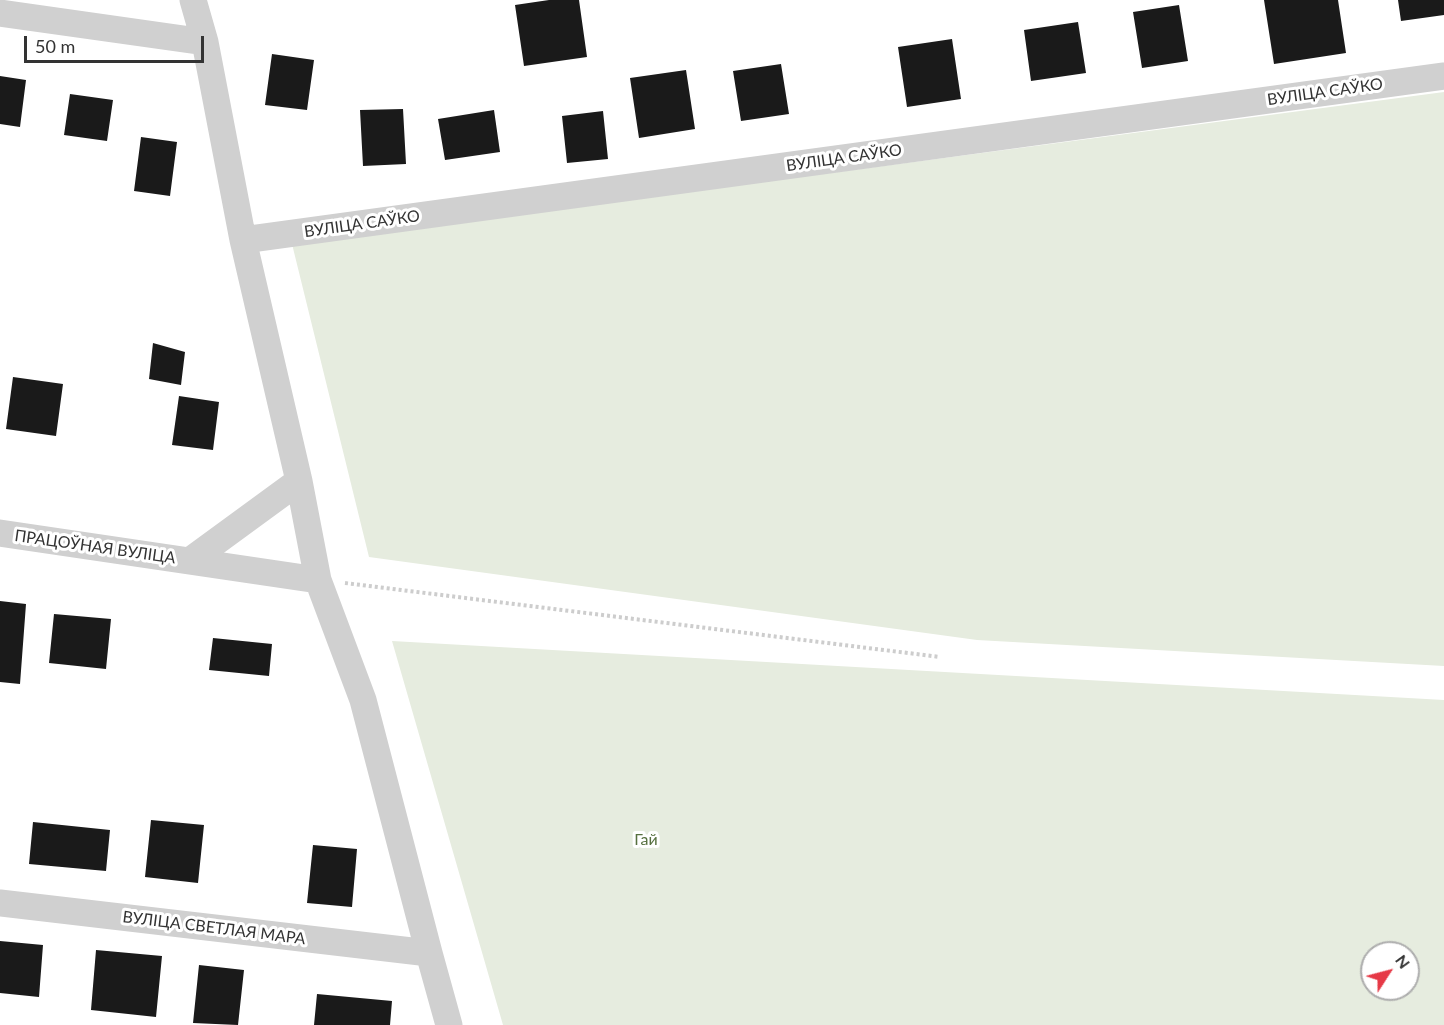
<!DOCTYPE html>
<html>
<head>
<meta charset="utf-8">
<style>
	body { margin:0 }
	#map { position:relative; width:1444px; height:1025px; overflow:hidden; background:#fff; font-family:Lato,sans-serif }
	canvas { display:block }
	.north { position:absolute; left:1360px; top:941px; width:60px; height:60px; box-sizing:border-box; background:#fff; border:2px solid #adadad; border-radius:50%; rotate:54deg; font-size:16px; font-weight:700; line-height:24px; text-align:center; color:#333 }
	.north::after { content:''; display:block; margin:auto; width:21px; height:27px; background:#e63946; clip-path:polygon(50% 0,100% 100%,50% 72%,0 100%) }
	.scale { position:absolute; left:24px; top:36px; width:180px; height:27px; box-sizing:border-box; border:3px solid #333; border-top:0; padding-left:8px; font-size:18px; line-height:21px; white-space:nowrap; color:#333; -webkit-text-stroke:4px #fff; paint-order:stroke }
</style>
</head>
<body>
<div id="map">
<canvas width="1444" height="1025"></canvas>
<div class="north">N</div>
<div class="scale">50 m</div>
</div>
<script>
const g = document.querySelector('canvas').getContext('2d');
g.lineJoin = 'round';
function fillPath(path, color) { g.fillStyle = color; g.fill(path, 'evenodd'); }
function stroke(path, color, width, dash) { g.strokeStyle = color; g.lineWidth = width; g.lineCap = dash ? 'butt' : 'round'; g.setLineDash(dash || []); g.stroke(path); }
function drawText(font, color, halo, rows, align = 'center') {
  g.font = font + ' Lato,sans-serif'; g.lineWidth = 6; g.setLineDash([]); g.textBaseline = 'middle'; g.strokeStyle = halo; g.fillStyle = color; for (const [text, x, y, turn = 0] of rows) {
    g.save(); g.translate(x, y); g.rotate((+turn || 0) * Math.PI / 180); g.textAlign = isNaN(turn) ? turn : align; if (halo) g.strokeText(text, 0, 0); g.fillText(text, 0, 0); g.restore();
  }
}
fillPath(new Path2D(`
	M1444,92v574l-467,-26 -608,-83 -77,-313z
	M392,641l1052,59v325h-941zM1372,953h36v36h-36z`), '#e6ecdf');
fillPath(new Path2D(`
	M549,0h30l8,57 -63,9 -9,-61z
	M1264,0h74l8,53 -72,11z
	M1398,0h46v15l-43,6z
	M1179,5l9,56 -46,7 -9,-56z
	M1078,22l8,51 -55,8 -7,-51z
	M952,39l9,60 -54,8 -9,-60z
	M272,54l42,6 -7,50 -42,-5z
	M781,64l8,50 -48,7 -8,-50z
	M686,70l9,59 -56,9 -9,-60z
	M0,76l26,4 -6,47 -20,-3z
	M70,94l43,6 -6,41 -43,-6z
	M403,109l3,55 -43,2 -3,-56z
	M494,110l6,42 -55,8 -7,-41z
	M603,111l5,48 -41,4 -5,-47z
	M141,137l36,5 -7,54 -36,-5z
	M153,343l32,9 -4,33 -32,-6z
	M13,377l50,7 -7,52 -50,-7z
	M179,396l40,6 -6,48 -41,-5z
	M0,601l26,3 -6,80 -20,-2z
	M54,614l57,5 -5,50 -57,-6z
	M213,638l59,6 -3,32 -60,-6z
	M151,820l53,5 -6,58 -53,-6z
	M33,822l77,8 -4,41 -77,-7z
	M313,845l44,4 -5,58 -45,-4z
	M0,941l43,4 -4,52 -39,-4z
	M96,950l66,6 -6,61 -65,-7z
	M199,965l45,5 -6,55 -45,-2z
	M317,994l75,7 -2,24h-76z`), '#1a1a1a');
stroke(new Path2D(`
	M345,583l595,74`), '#cdcdcd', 4, [3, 3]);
stroke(new Path2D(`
	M193,0l12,42 38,198 56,241 19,99 45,120 66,253 20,72
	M0,13l205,29
	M243,240l1201,-164
	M0,533l318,47
	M191,560l108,-79
	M0,903l429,50`), '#d0d0d0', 27);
drawText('16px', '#333', '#fff', [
	["ВУЛІЦА САЎКО",1325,92,-8],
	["ВУЛІЦА САЎКО",844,158,-8],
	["ВУЛІЦА САЎКО",362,224,-8],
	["ПРАЦОЎНАЯ ВУЛІЦА",95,547,8],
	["ВУЛІЦА СВЕТЛАЯ МАРА",214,928,7]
]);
drawText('16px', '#56703f', '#fff', [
	["Гай",646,840]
]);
</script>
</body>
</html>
